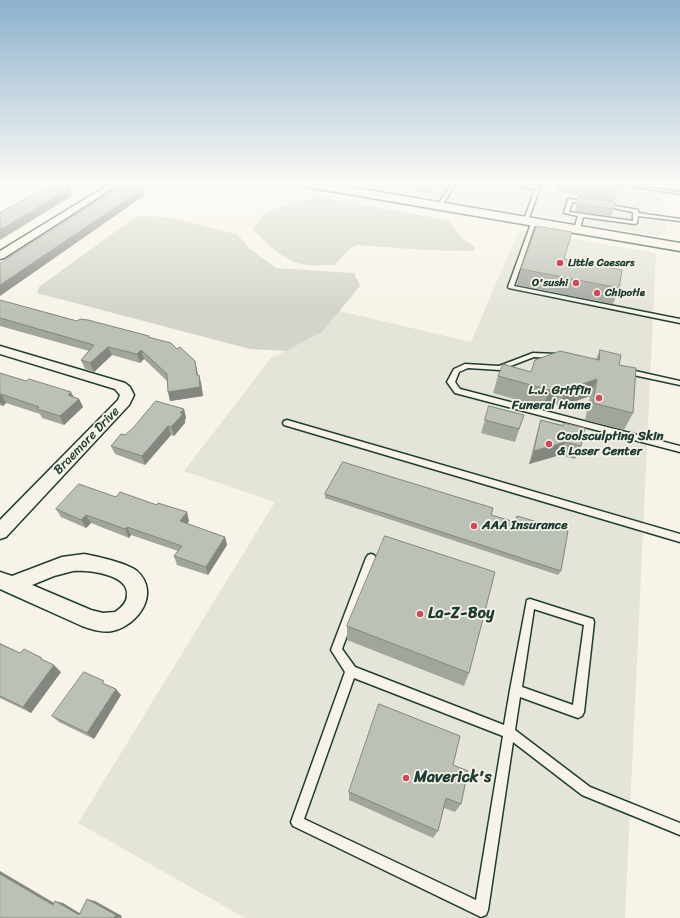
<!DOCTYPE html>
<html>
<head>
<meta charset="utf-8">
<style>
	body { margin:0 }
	canvas { display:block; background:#f7f3e8 }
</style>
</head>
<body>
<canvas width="680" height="918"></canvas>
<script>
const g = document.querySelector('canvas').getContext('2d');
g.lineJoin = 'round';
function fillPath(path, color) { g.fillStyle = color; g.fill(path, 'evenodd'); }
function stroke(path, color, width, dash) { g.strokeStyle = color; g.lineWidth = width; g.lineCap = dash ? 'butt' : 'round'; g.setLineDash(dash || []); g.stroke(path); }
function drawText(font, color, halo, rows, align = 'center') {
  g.font = font + ' Sriracha,sans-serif'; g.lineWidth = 3.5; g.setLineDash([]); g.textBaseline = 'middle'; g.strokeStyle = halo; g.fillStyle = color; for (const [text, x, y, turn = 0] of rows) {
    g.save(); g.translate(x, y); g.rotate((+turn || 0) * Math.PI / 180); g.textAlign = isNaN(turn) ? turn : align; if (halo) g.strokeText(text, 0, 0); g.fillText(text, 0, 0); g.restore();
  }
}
fillPath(new Path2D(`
	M348,183h310l10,50 -11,3z
	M519,230l137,23 -31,665h-380l-167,-95 197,-321 -91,-31 87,-113 15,-7 36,-19 17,-21 132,31z`), '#e5e4d9');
fillPath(new Path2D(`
	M316,197l132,23 15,19 12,8 -1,4c-39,0 -77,-3 -116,-6l-7,2 -16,18c-11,0 -24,2 -34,-1 -18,-5 -36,-21 -48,-35l10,-15 17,-7z
	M139,216l27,1 71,17 13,15 26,19 78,5 6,13 -38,46 -36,19 -36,-2 -213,-56 2,-6 87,-63z`), '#d3d5ca');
const lane = new Path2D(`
	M452,183h4l-15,24h-4v-1z
	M501,183h9l30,4 -12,34 -4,-1 11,-31z
	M610,183h9l61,9v2z
	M568,199l20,2 2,1 -2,1 -16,-1 -3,10 64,9v-9l-30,-6v-1l2,-1 33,6v3l42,6v2l-42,-5 -1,7 -2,1 -52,-7 -3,12 -3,2 -3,-2 4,-13 -14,-3z
	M532,221l4,1 -22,64 166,33v4l-171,-35 -1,-1z
	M533,353l23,1 3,2 -3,2 -22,-1 -34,13 -32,-2 -9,4 -4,10 5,7 220,57v6l-225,-59 -8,-11 7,-13 11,-5 34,2z
	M624,369h2l54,12v4l-56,-12 -1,-2z
	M287,420l393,114v8l-396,-117 -1,-2 1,-2z
	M371,554l3,1 2,3 -34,91 13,18 149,58 6,-35 17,-90 3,-1 63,20 1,3 -10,90 -2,4 -4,2 -58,-21 -5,33 75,57 90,36v12l-98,-40 -69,-53 -25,168 -2,5 -5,2 -188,-91 -2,-4 54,-150 -14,-22 35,-92 2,-3zM534,609l50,16 -11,80 -51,-18zM354,678l149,58 -27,164 -172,-81z`);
const street = new Path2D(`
	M111,183h10l-117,75 -4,1v-8z
	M0,346l125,37 5,4 4,8 -5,10 -123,132 -6,2v-19l118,-120 2,-5 -5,-6 -115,-35z
	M84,554c12,2 43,9 53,17 24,22 1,55 -25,60 -10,2 -21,-2 -30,-5l-82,-37v-17l12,4 50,-19zM73,571c15,-1 56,3 54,24 0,8 -6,13 -12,17l-12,1 -12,-3 -59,-25 22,-9z`);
const secondary = new Path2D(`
	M301,183h26l353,60v8l-373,-64 -4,-1z`);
stroke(lane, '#1f3d34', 3);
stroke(street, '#1f3d34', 3);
stroke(secondary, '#1f3d34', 3);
fillPath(lane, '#f7f3e8');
fillPath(street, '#f7f3e8');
fillPath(secondary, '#f7f3e8');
fillPath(new Path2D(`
	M413,183h24l-7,10 -18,-3z
	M559,183h61l-1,7 -5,12v7l-3,7 -36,-5 4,-16 -23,-4z
	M564,259l55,29 -6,16 -96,-19 4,-16z
	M0,300l77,21 72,15 1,2 27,11 18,12 3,14h1l2,8 2,13 -33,5 -3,-20 -23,-22 -4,4 -28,-8 -18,17 -9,-3 -4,-9 8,-9 -89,-25z
	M600,350l19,15 14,48 -9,17 -39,-10 5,-24 -31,11 -4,-4 -12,4 -50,-14 5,-17 33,-4 65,-13z
	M0,373l79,26 4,8 -19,18 -22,-7 -2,-4 -34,-11 -3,3 -3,-1z
	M184,409l2,9 -1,2v3l-11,13 -3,-1 -26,30 -30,-11 -4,-8 14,-11z
	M524,415l-9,27 -34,-9 4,-13z
	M541,420l22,5 1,-2 17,23 -6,13 -15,-4 -31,9 8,-31z
	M325,494l166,21 24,7 2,-6 44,55 -3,4 -233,-77z
	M116,497l73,24 -2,3 38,13 2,8 -19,30 -31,-10 -3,-9 4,-5 -47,-16 -2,3 -38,-15 -5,5 -25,-11 -5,-8z
	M347,626l122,47 -5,13 -117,-46z
	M0,643l20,10 26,9 15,10 -30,41 -31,-15z
	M107,685l14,10 -27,44 -35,-17 -7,-6z
	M453,765l8,39 -6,8 -11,-4 -6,23 -5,7 -84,-38v-8z`), '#a1a69d');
fillPath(new Path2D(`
	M433,183h4l-7,10 1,-8z
	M70,188l2,8 -72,44v-10z
	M144,188l1,7 -145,101v-11z
	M108,347l4,8 -18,17 -4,-9z
	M141,350l3,9 -4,4 -3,-9z
	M195,361l2,9 2,14 -2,-9z
	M199,375l2,8 2,13 -33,5 -2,-9z
	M597,379l-7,17 -31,11 6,-17z
	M561,386l-6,17 -12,4 6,-17z
	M71,392l5,9 -8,-6z
	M1,394l5,9 -3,3 -3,-4v-6z
	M79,399l4,8 -19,18 -4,-9z
	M184,409l2,9 -1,2v3l-11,13 -3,-9 9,-14z
	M168,426l3,9 -26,30 -3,-9z
	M565,442l-5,13 -31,9 5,-13z
	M187,512l2,9 -6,9 -3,-9z
	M86,515l5,8 -5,5 -5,-8z
	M127,527l4,8 -2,3 -4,-9z
	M225,537l2,8 -19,30 -2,-8z
	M54,665l7,7 -30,41 -8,-6z
	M116,689l5,6 -27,44 -7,-6z
	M0,871l61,36 -8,-2 -53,-31z
	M87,899l8,2 27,15 -1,2h-7z
	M55,901l8,2 23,14 -7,-2z`), '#83877f');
const building = new Path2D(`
	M414,183h19l-2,2z
	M582,183h38l-1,7 -37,-6z
	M124,184l20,4 -144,97v-21z
	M51,185l19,3 -70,42v-17z
	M579,197l36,5 -1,7 -37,-5z
	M537,226l35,6 -8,27 58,11 -3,18 -98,-19z
	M0,300l77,21 3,-2 8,1 61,16 -1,1 23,6 6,6 3,-2 15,14 2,14h2l1,12 -32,5 -1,-18 -26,-24 -4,4 -29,-7 -18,16 -9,-3 13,-15 -94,-27z
	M600,350l21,5 -2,10 17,3 -3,45 -40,-10 4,-24 -32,11 -4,-4 -12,4 -51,-14 5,-12 28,8 4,-12 25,-9 39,9z
	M0,373l26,8 3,-2 42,13 -3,3 11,4 -19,17 -23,-7 2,-2 -38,-13 -1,2z
	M156,401l28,8 -4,4 3,1 -12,13 -3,-1 -26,30 -31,-10 10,-12 4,1 8,-7z
	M489,406l35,9 -5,14 -34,-9z
	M541,420l22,6 1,-3 21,5 -4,18 -16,-4 -31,9z
	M343,462l150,46 -2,7 24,7 2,-6 51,15 -7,40 -236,-77z
	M79,484l37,13 4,-5 37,13 1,-2 29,9 -7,9 45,16 -19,30 -32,-11 8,-10 -55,-19 -2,2 -39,-14 -5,5 -25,-11z
	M385,536l110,36 -26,101 -122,-47z
	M0,644l20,9 4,-4 18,9 -1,1 13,6 -31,42 -23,-11z
	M84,672l20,9 -2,2 14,6 -29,44 -35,-17z
	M379,704l81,32 -7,29 15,6 -7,33 -15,-6 -8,33 -89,-39z
	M0,874l53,31 2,-4 24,14 8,-16 29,16 -2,3h-114z`);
fillPath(building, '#bbc1b6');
stroke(building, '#83877f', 1);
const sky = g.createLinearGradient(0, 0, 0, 311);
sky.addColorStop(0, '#8db1cc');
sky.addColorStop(0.59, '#fbfaf5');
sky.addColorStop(1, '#fbfaf500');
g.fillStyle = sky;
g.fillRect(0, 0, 680, 311);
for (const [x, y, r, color] of [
	[560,263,4,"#d1495b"],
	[576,283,4,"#d1495b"],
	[597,293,4,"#d1495b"],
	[599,398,4,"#d1495b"],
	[549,444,4,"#d1495b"],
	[474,526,4,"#d1495b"],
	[420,614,4,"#d1495b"],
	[406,778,4,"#d1495b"]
]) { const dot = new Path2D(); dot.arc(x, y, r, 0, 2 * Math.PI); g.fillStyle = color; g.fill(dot); stroke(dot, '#f7f3e8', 1.5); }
drawText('bold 11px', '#1f3d34', '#f7f3e8', [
	["Little Caesars",568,263],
	["O'sushi",568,283,"right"],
	["Chipotle",605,293]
], 'left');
drawText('bold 13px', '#1f3d34', '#f7f3e8', [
	["L.J. Griffin",591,391,"right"],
	["Funeral Home",591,406,"right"],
	["Coolsculpting Skin",557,437],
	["& Laser Center",557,452],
	["AAA Insurance",482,526]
], 'left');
drawText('13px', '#1f3d34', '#f7f3e8', [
	["Braemore Drive",87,441,-46]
]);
drawText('bold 16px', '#1f3d34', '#f7f3e8', [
	["La-Z-Boy",428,614],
	["Maverick's",414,778]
], 'left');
</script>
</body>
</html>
